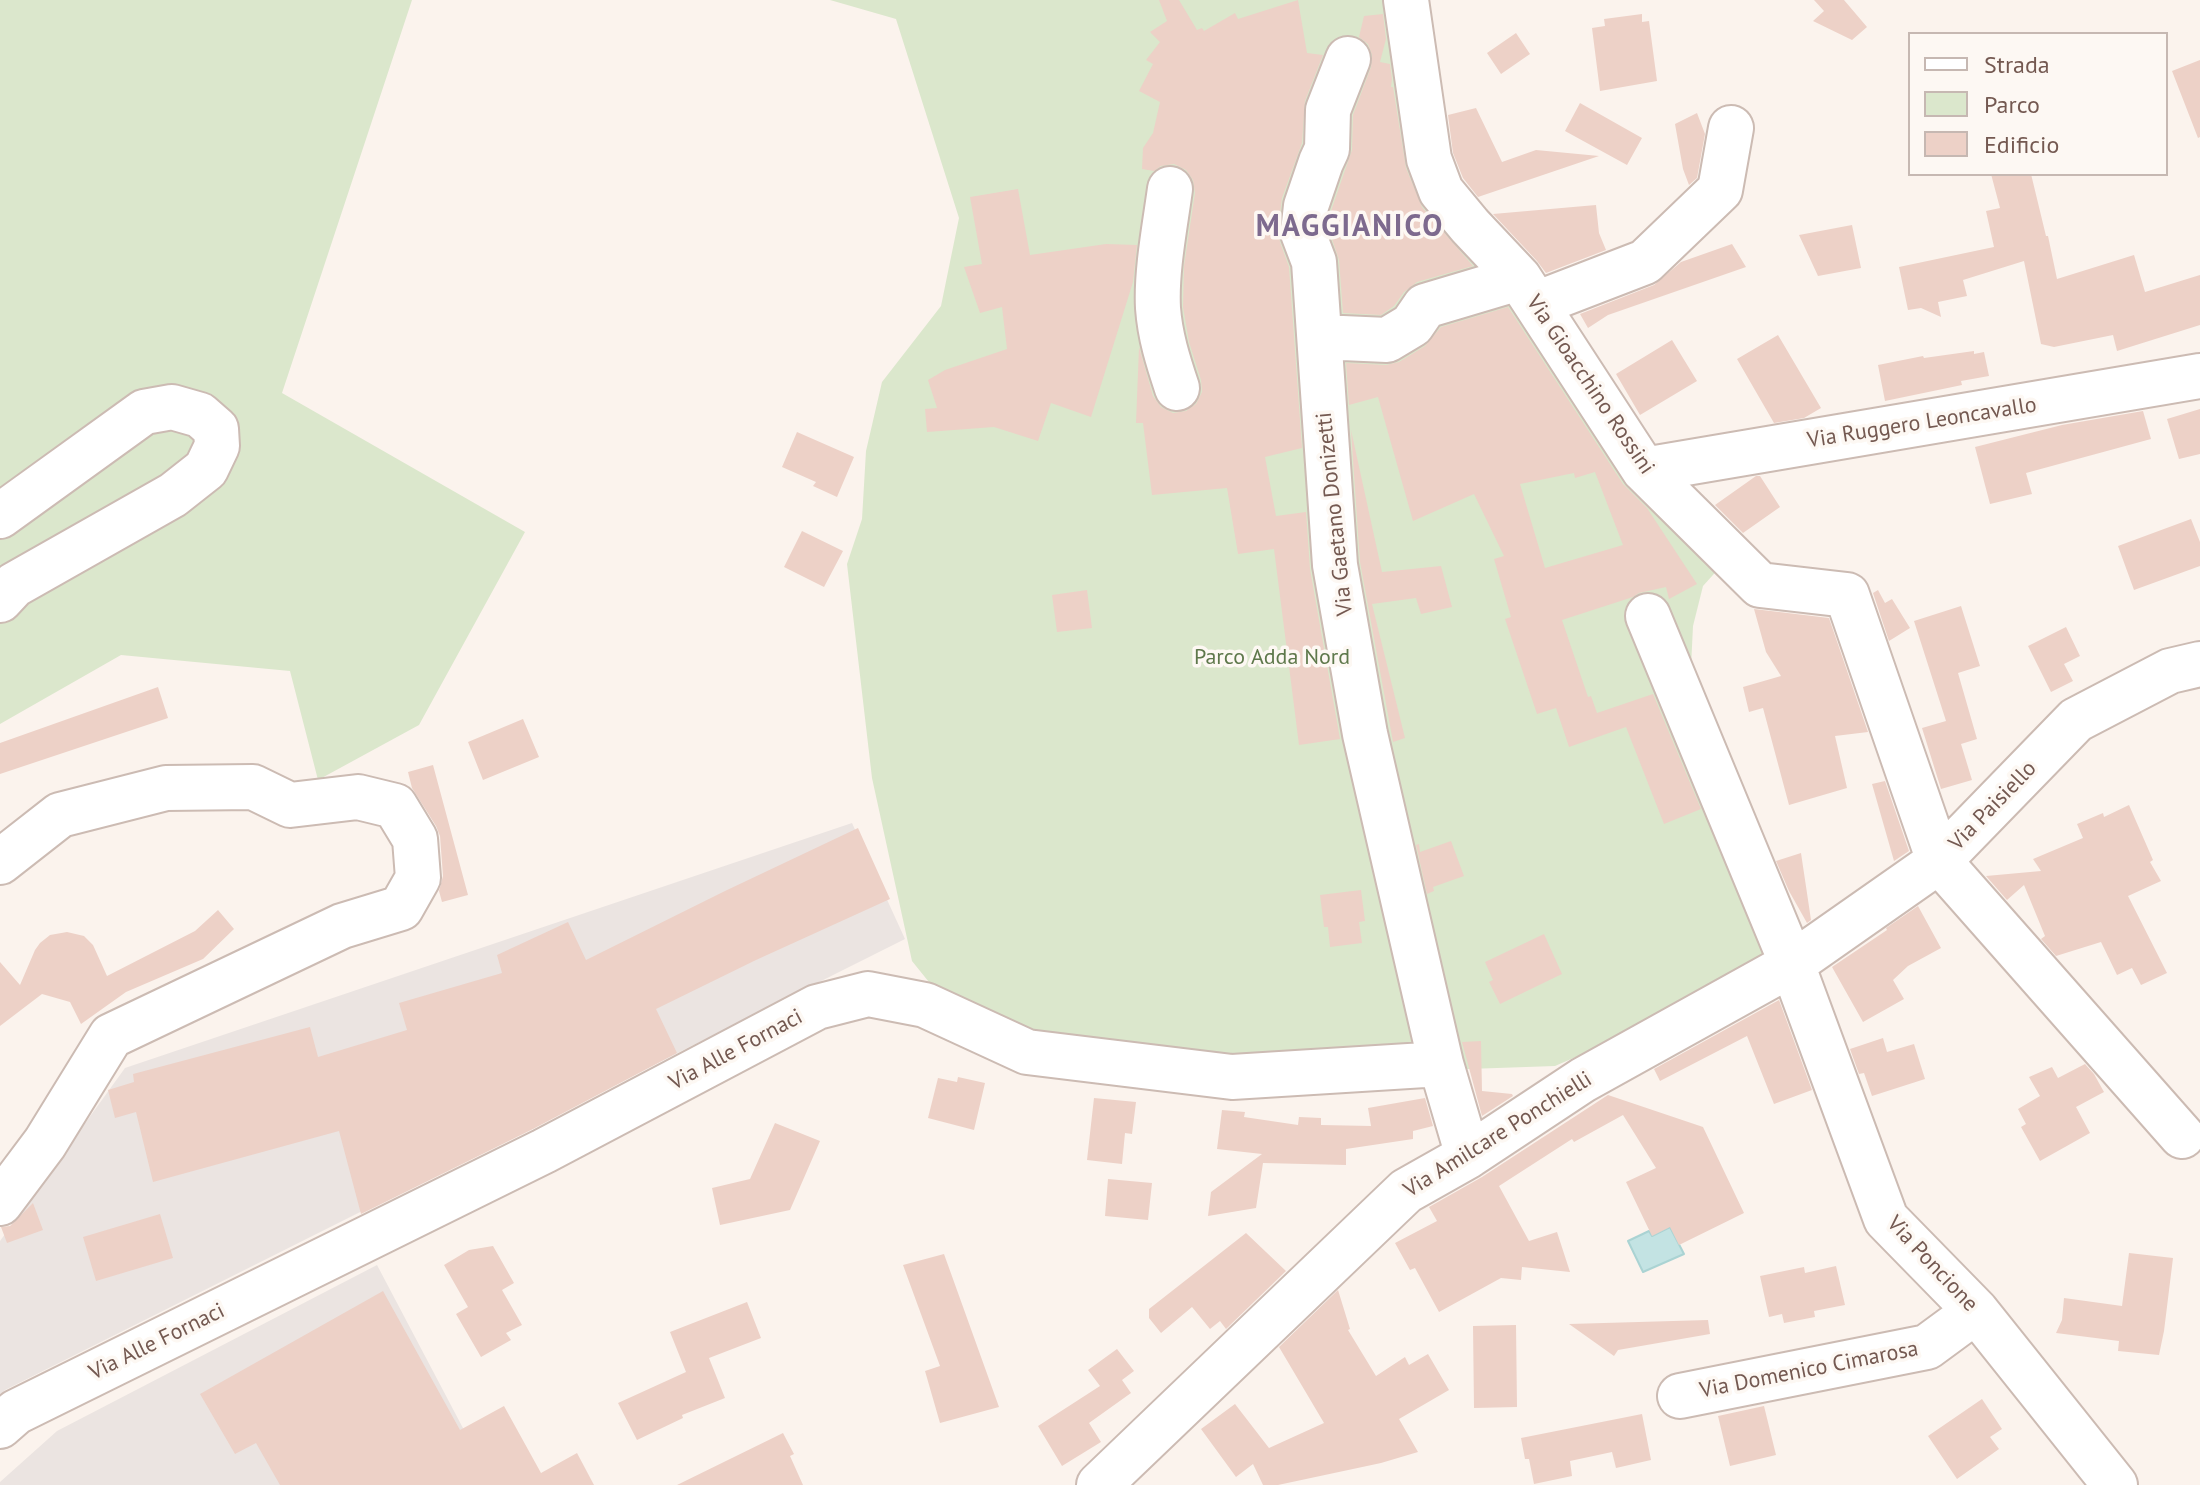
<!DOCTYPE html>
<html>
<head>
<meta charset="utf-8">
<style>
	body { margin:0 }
	#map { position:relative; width:2200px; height:1485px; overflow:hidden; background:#fbf3ed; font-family:"PT Sans",sans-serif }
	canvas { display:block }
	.legend { position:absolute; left:1908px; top:32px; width:260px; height:144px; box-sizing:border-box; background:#fdf8f3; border:2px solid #c6b8b2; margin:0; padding:10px 14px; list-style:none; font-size:24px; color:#745951 }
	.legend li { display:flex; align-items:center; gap:16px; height:40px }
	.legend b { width:40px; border:2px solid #c6b8b2 }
</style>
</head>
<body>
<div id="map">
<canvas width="2200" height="1485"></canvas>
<ul class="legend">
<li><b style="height:10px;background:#fff"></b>Strada</li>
<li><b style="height:22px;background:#dbe7cc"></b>Parco</li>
<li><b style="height:22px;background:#edd1c7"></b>Edificio</li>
</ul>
</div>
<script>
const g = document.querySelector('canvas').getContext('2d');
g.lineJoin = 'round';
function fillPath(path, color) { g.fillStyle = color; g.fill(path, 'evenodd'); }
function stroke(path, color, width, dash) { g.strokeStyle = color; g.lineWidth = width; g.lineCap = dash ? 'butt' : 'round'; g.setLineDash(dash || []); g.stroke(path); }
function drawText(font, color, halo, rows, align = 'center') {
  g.font = font + ' "PT Sans",sans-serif'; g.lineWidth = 7; g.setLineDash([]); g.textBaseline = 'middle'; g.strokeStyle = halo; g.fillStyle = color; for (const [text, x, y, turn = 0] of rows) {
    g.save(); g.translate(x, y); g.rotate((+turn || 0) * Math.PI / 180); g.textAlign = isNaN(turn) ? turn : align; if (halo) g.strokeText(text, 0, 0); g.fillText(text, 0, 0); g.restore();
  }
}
fillPath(new Path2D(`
	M852,823l53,116 -900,451 -5,5v-154l125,-173z
	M377,1265l116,220h-493v-3l57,-51z`), '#ebe4e1');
fillPath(new Path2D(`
	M0,0h412l-130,393 243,139 -106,193 -101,55 -28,-109 -169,-16 -121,69z
	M830,0h582l1,124 308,442 -18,20 -10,40 -3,61 80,269 -139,77 -76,33 -145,5 -272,-4 -189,-60 -37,-46 -40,-183 -25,-214 15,-45 4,-68 16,-69 59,-76 18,-88 -63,-199z`), '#dbe7cc');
const water = new Path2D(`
	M1670,1227l14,27 -41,18 -15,-31 21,-10 3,5z`);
fillPath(water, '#c3e3e3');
stroke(water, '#aad3d3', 2);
fillPath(new Path2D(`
	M1159,0h20l18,30 5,-2 2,3 31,-18 3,6 60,-19 9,53 16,2 -18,46 -3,42 -20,55 -4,32 2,12 9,25 13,181 -37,9 11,59 30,-4 4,57 30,170 -41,6 -25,-196 -36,5 -11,-66 -75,7 -9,-72h-7l3,-76 14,49 8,11 12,6 13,-2 10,-7 6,-12 -1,-12 -12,-38 -6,-35 1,-41 11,-73 -2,-13 -7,-10 -12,-6 -13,2 -7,5 -12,-2 1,-21 10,-15 7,-31 -21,-11 14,-27 -7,-4 14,-18 -10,-10 17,-11z
	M1814,0h30l23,27 -15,13 -39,-19 11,-10z
	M1383,14l3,25 -6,23 10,2 2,15 -1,8h2l13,81 16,39 51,59 -56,16 -13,10 -10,14 -13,9 -38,-2 -4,-53 -10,-30 2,-19 21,-61 1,-35 18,-48 1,-12 -4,-11 -9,-7 5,-21z
	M1642,14v8l7,-1 8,60 -57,10 -8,-63 13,-2 -1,-7z
	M1516,33l14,21 -29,20 -14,-21z
	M2200,60v77l-2,1 -26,-67z
	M1580,103l62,35 -15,27 -62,-34z
	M1476,108l26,54 34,-12 63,6 -121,41 -15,-19 -10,-25 -5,-38z
	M1697,113l8,21 -8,44 -8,7 -6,-16 -8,-45z
	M1991,174h40l15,62h2l9,43 77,-24 11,37 55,-17v50l-83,26 -4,-16 -59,12 -13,-3 -17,-83 -61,19 4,16 -29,6 3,15 -20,-9 -13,2 -9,-43 95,-20 -8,-36 14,-3z
	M1018,189l12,66 76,-11 31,1 -4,37 -42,135 -40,-14 -13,38 -44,-14 -67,5 -2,-23 12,-1 -9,-28 17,-10 62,-21 -5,-42 -22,6 -16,-46 18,-3 -12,-67z
	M1596,205l3,28 7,17 -60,23 -9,-12 -44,-47z
	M1852,225l9,43 -43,8 -19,-41z
	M1732,244l14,23 -138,48 -20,13 -8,-14 74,-29 27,-23z
	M1508,307l115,177 24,24 50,76 -28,15 -3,-12 -27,6 -6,4 -71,23 26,77 3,-1 6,17 56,-19 48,115 -37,15 -38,-97 -57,20 -13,-39 -19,6 -32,-95 6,-2 -17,-58 10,-3 -30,-62 -61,27 -35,-124 -29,8 -3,-42 40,2 13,-3 26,-16 16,-19zM1595,472l28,73 -78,23 -25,-84 54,-11 1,5z
	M1778,335l43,73 -17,10 -30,5 -37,-64z
	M1672,340l25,41 -57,34 -24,-41z
	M1974,351v3l10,-2 5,24 -28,5 1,4 -77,16 -7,-36 45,-9 1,2z
	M2200,409v45l-21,5 -12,-40z
	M2143,411l8,28 -125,34 6,21 -42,10 -15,-57 87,-22z
	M1351,430l31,142 59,-6 11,41 -31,7 -5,-16 -44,6 33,134 -12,4 -33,-180z
	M797,432l57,25 -17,40 -24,-11 3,-4 -34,-15z
	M1756,476h4l20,31 -37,26 -28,-28z
	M2191,519l9,23v24l-66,24 -16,-44z
	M802,531l41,20 -19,36 -40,-20z
	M1087,590l5,38 -35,4 -5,-37z
	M1878,590l7,13 7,-4 18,29 -21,13 -16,-48z
	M1961,606l19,60 -22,7 19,66 -16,5 11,36 -31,9 -19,-61 24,-7 -32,-100z
	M1754,609l75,9 39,114 -33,4 12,52 -58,17 -26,-97 -14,4 -6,-25 38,-11 -15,-24z
	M2066,627l14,29 -16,8 9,17 -22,11 -23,-46z
	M158,687l10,31 -168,56v-31z
	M523,719l16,38 -56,23 -15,-38z
	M433,765l35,130 -26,7 -3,-11 4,-15 -3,-40 -4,-10 -24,-38 -4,-16z
	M1885,781l24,70 -15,10 -22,-77z
	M2129,805l24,55 -3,2 11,19 -33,15 39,77 -26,12 -9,-17 -15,7 -16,-33 -45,14 -15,-17 4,-3 -21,-51 -17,15 -21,-24 55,-5 -8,-12 50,-21 -6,-14 26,-11 1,4z
	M858,828l32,71 -134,61 -100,49 21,44 -144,76 -172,85 -22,-83 -186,51 -17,-70 -21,6 -7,-28 26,-8 -1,-8 177,-47 8,30 89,-27 -8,-27 103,-30 -5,-18 71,-33 18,38 139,-69z
	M1451,841l13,35 -31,11 1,4 -7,3 -11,-49 3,-1 1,8z
	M1801,853l10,67 -4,3 -18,-32 -13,-30z
	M1361,890l4,31 -6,1 3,21 -32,4 -2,-20h-4l-4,-32z
	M1918,906l23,42 -33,18 -15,14 11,19 -41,23 -31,-55 55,-37 -1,-2z
	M218,910l16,19 -31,30 -77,33 -45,32 -11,-22 -28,-8 -42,32v-64l20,23 15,-35 5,-7 10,-8 17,-3 17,4 9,9 14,31 88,-45z
	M1544,934l18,40 -62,30 -11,-22 4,-2 -8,-18z
	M1779,1000l33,90 -38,14 -27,-68 -87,45 -6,-12z
	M1883,1038l4,14 27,-8 11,35 -53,17 -8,-23 -5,1 -9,-25z
	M1481,1041l1,50 30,3 1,2 -31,20 -20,-74z
	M2085,1064l9,10 10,18 -28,15 14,26 -50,28 -19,-34 5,-3 -8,-15 22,-13 -11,-19 23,-10 6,11z
	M958,1077l27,6 -11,47 -46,-12 10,-40 19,4z
	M1608,1095l95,32 41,86 -65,32 -9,-18 -18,9 -26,-54 30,-14 -33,-53 -49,27 -2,-3 -73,47 30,55 28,-9 13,40 -48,-5 -1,13 -20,-2 -62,34 -24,-44 -5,2 -15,-27 42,-22 -8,-14 53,-30z
	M1094,1098l42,4 -4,32 -7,-1 -3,31 -35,-4z
	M1425,1098l8,28 -20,5v8l-67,10v16l-83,-2 -7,45 -48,8 3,-24 51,-38 -45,-5 5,-39 23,2 -1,5 54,8 1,-8 22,1v7l50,1 -3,-18z
	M775,1123l45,18 -30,69 -70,15 -8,-37 38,-9z
	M1108,1179l44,4 -4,37 -43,-4z
	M33,1203l10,27 -36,13 -6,-16 9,-1z
	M160,1214l13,44 -77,23 -13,-44z
	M1246,1233l40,38 -60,58 -6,-8 -10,8 -18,-22 -31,26 -12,-15v-9z
	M493,1246l21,37 -12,7 20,35 -16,8 5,7 -30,17 -25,-43 12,-7 -24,-42 25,-15z
	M2129,1253l44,5 -9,73 -5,24 -41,-4 1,-10 -63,-8 6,-13 2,-22 58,8z
	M944,1254l55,153 -59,16 -15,-52 15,-5 -37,-101z
	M1836,1266l9,39 -31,6 1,6 -31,6 -2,-9 -13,3 -9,-41 44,-9 1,6z
	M1338,1290l12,39 -2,1 28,46 29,-19 4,8 19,-11 21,36 -50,29 19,33 -37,11 -103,22h-15l-10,-21 -17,13 -35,-48 34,-25 34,44 55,-25 -45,-76z
	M383,1291l77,139 44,-24 37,67 36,-20 17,32h-314l-24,-42 -21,11 -35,-60z
	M747,1302l14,36 -52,20 16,40 -43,17 1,3 -46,22 -19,-37 68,-31 -16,-40z
	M1708,1320l2,14 -92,16 -4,6 -45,-32z
	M1516,1325l1,82 -43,1 -1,-82z
	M1117,1349l17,22 -12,9 9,13 -42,30 12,19 -39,24 -24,-40 62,-40 -12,-16z
	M1982,1399l20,30 -12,8 9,12 -42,30 -29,-43z
	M1764,1406l12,49 -46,11 -12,-50z
	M1642,1414l9,46 -35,8 -4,-16 -42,9 2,15 -38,8 -5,-25h-4l-4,-21z
	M783,1433l11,21 -4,2 13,29h-126z`), '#edd1c7');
const minor = new Path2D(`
	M1406,0l23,159 12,32 29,35 49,52 125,192 116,115 87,10 92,266 243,275
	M1348,59l-20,51 -1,39 -6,13 -15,44 -3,27 11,29 21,303 30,169 76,330
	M1170,189c-5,37 -14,82 -12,119 2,28 10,53 19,80
	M1536,304l109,-42 75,-72 11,-62
	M1320,337l67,3 25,-15 13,-19 94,-28
	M1644,470l556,-94
	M0,516l144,-104 28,-5 28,8 16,14 1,17 -11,23 -33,26 -159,90 -14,15
	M1648,616l144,348 94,255 90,92 139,174
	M0,862l60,-47 106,-27 87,-1 37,18 68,-8 37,9 20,33 3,39 -17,30 -59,18 -231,110 -66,107 -45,60
	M1680,1396l247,-49 49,-36
	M0,1426l16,-14 528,-261 273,-144 51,-13 57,11 102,47 205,25 209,-13 27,92
	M1099,1485l307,-294 62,-35 115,-76 209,-116 147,-103 137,-141 94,-49 30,-7`);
stroke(minor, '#ccbbb3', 48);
stroke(minor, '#fff', 44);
drawText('22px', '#745951', '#fdf8f3', [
	["Via Gioacchino Rossini",1590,385,56],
	["Via Ruggero Leoncavallo",1922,423,-9],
	["Via Gaetano Donizetti",1335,514,-96],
	["Via Paisiello",1993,806,-46],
	["Via Alle Fornaci",736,1050,-28],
	["Via Amilcare Ponchielli",1498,1135,-32],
	["Via Poncione",1932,1264,47],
	["Via Alle Fornaci",157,1342,-26],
	["Via Domenico Cimarosa",1809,1370,-11]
]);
drawText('22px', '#5e784b', '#fdf8f3', [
	["Parco Adda Nord",1272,658]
]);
g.letterSpacing = '2px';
drawText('bold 30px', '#7d6a8e', '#fdf8f3', [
	["MAGGIANICO",1350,227]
]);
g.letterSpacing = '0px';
</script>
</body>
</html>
